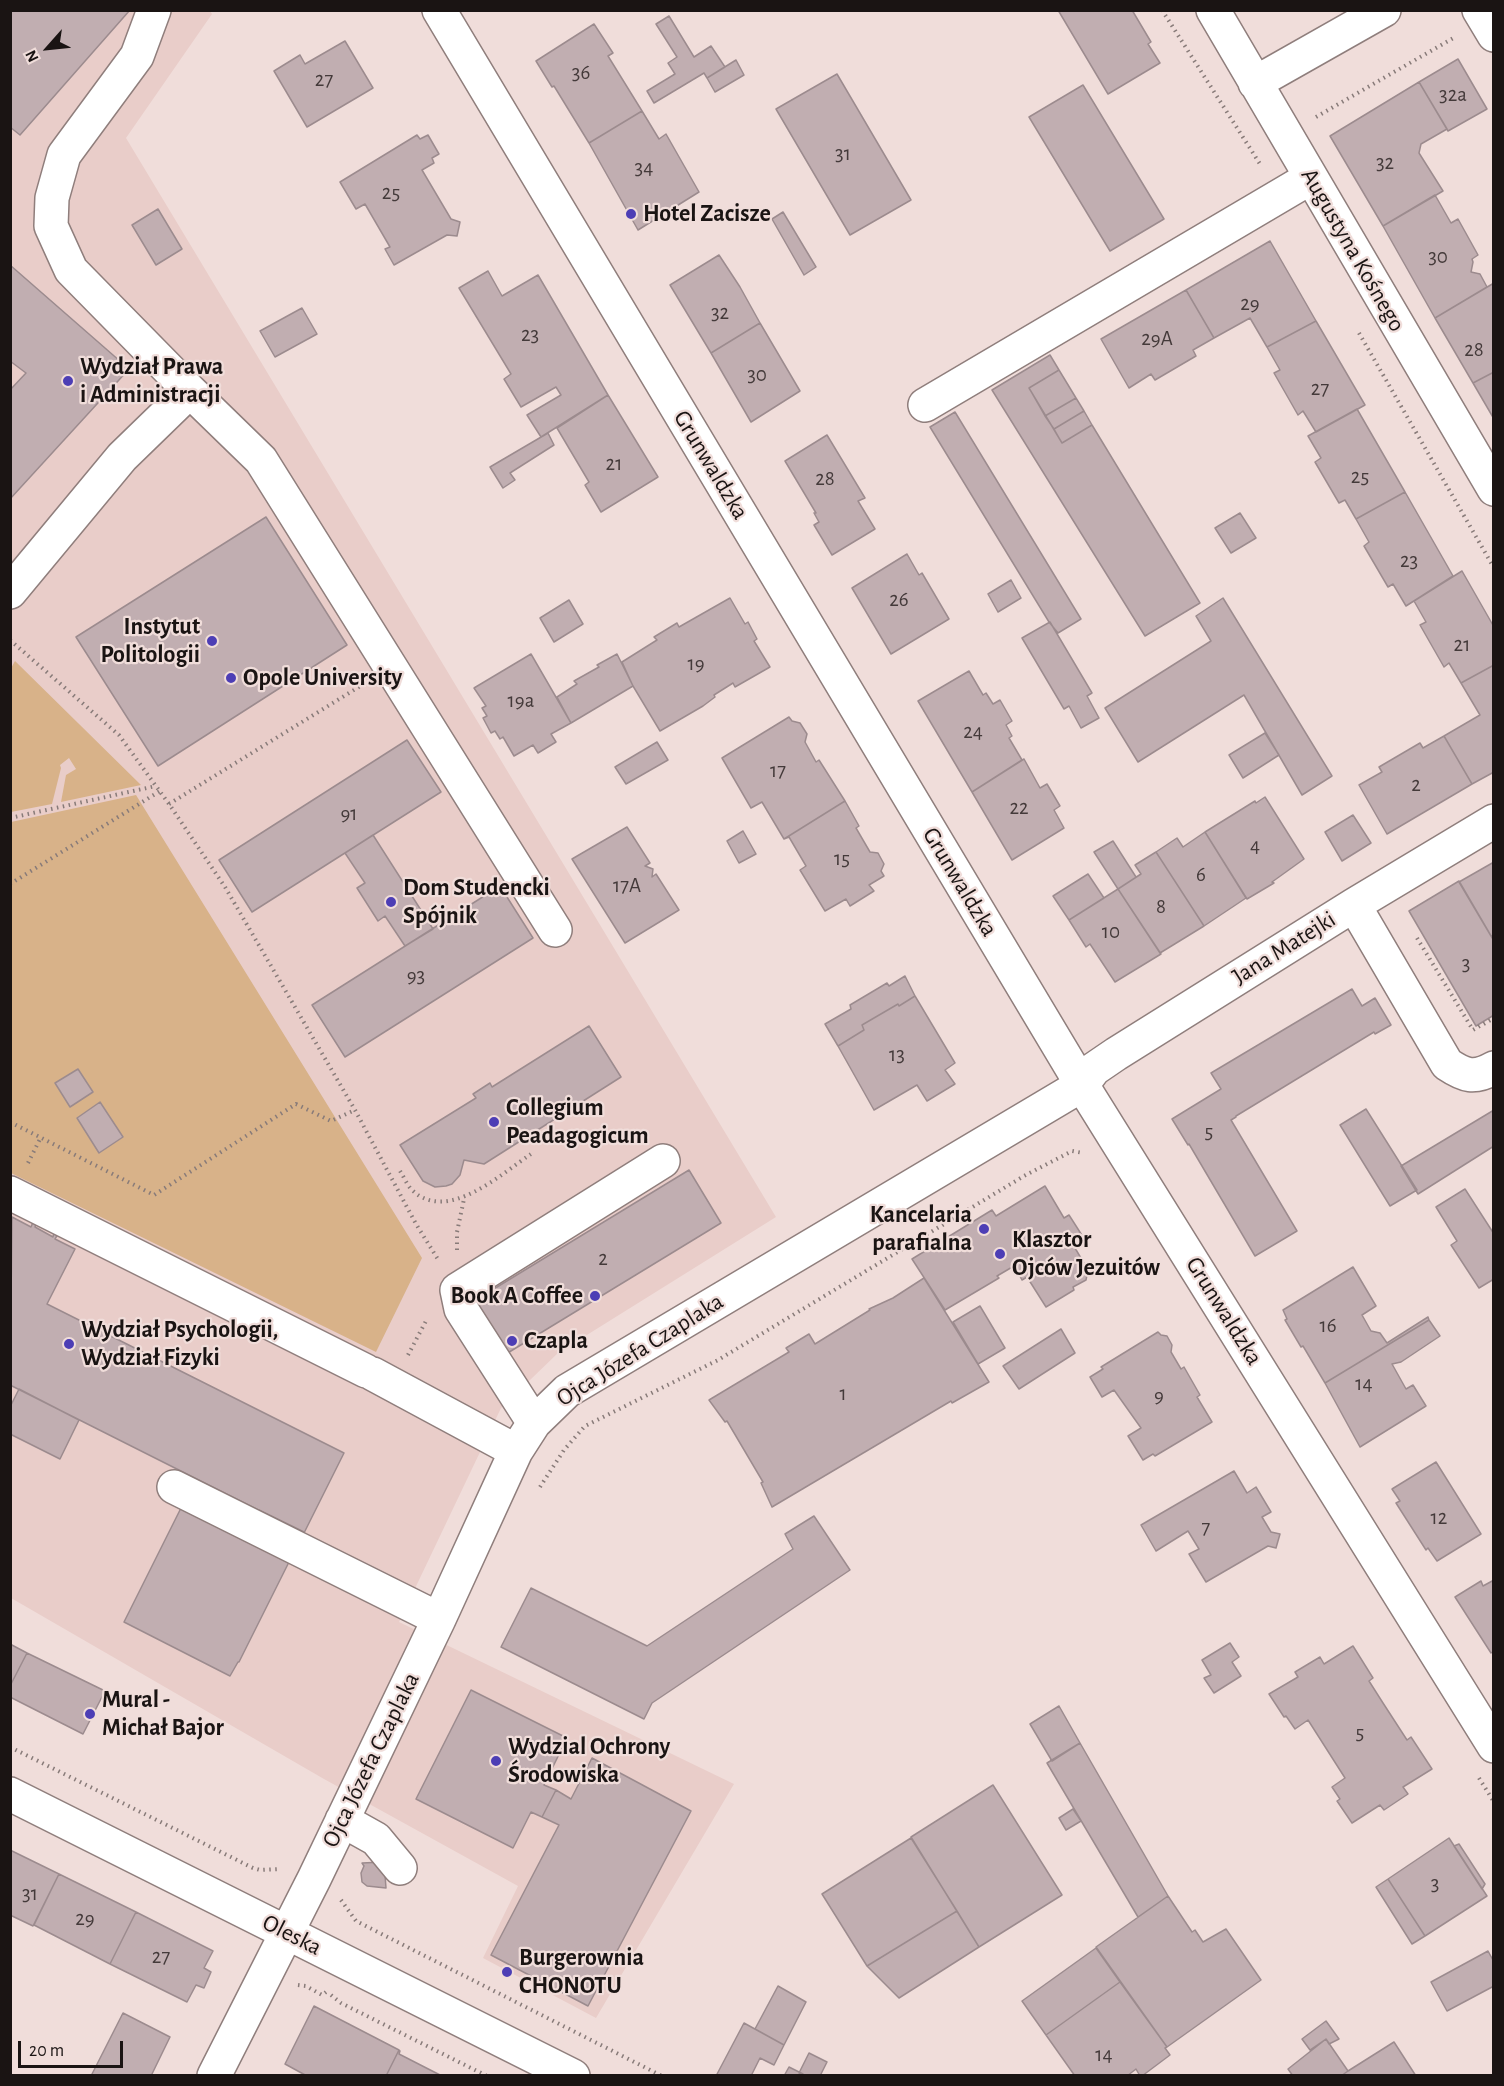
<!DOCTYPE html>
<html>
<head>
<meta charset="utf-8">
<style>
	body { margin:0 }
	#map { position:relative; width:1504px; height:2086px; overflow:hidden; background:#f0ddda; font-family:"Alegreya Sans",sans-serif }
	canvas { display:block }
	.frame { position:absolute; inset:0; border:12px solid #1a1413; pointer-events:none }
	.north { position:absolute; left:18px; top:18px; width:60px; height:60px; -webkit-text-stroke:4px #f0ddda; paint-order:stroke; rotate:243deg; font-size:16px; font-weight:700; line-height:24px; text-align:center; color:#1a1413 }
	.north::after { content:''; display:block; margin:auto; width:21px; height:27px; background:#1a1413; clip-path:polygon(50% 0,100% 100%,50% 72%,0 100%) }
	.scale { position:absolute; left:18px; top:2041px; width:105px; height:27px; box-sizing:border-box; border:3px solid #1a1413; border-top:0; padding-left:8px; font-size:18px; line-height:21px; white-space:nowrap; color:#1a1413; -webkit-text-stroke:4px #f0ddda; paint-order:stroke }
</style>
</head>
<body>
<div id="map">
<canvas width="1504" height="2086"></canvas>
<div class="frame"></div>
<div class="north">N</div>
<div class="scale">20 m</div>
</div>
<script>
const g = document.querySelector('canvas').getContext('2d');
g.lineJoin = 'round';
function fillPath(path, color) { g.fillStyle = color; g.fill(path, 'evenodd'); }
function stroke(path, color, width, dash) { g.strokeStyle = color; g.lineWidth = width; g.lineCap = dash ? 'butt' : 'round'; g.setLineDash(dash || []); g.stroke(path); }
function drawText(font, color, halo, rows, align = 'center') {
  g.font = font + ' "Alegreya Sans",sans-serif'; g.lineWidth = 4.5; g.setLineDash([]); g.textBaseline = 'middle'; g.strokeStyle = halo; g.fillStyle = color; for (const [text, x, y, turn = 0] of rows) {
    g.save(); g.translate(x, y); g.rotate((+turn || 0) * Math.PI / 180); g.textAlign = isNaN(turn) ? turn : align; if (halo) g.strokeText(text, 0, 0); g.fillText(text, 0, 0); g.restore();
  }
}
fillPath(new Path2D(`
	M11,11h199l2,3 -86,124 650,1079 -218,136 -57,55 -102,214 335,162 -138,234 -113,-60 35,-72 -194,-107 -313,-181z`), '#e9cdc9');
fillPath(new Path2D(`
	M15,661l126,124 -80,17 5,-27 10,-6 -7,-11 -9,7 1,3 -9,36 -41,8 -1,-142z
	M136,795l286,463 -46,94 -365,-179v-351z`), '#d8b289');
const building = new Path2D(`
	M10,10h120l-110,125 -10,-8z
	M1058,10h74l19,32 -3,2 12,19 -52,31z
	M669,16l25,41 17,-11 14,21 -18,11 -3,-5 -50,30 -7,-12 28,-17 -7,-11 9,-6 -21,-33z
	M594,24l19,29 -5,3 34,55 -53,32 -35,-57 -2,1 -16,-26z
	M345,41l28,47 -66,39 -33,-56 26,-16 5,9z
	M1458,59l29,50 -39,22 -29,-49z
	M736,60l8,15 -29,17 -8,-14z
	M837,74l74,126 -61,35 -74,-126z
	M1419,82l28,47 -26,15 -2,9 24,38 -60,35 -53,-90z
	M1083,85l81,134 -54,32 -81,-134z
	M642,111l17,28 7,-5 33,58 -61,38 -49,-87z
	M417,135l3,4 8,-4 11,19 -7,4 2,5 -12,7 29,49 9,3 -3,14 -10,-1 -53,30 -9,-16 5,-2 -25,-43 -9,5 -16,-27z
	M1435,195l16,28 7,-4 20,36 -6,4 1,3 -2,10 9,2 7,13 -52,31 -52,-92z
	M158,209l24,40 -26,16 -24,-40z
	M783,212l33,55 -12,8 -32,-56z
	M1270,241l46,80 -49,26 -17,-29 -36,20 -28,-48z
	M719,255l21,32 20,36 -49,30 -41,-68z
	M10,265l119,104 -119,130v-109l16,-17 -16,-12z
	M488,271l14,25 36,-21 70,120 -67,42 -14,-22 34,-20 -5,-8 -35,20 -17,-28 7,-5 -52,-86z
	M1494,283v89l-21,11 -38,-65z
	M1186,290l28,48 -21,12 3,6 -41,24 -4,-6 -22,14 -28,-49z
	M302,308l15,26 -42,23 -15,-26z
	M1316,321l49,84 -49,27 -13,-21 -5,4 -24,-42 6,-3 -13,-23z
	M760,323l40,68 -49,31 -40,-69z
	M1050,355l9,15 -30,18 33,55 30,-18 108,178 -55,33 -153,-246z
	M1059,370l17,28 -31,18 -16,-28z
	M1494,372v47l-21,-36z
	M608,395l50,82 -57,35 -16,-27 4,-3 -32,-54z
	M1076,398l8,13 -30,18 -9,-13z
	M1357,409l48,83 -49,27 -11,-19 -6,3 -24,-41 6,-4 -13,-22z
	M1084,411l8,14 -30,18 -8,-14z
	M955,412l126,207 -23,14 -9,-11 -119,-195z
	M548,433l6,12 -44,28 5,7 -12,8 -13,-21z
	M827,435l38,63 -7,3 17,28 -43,26 -18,-30 5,-3 -5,-9h2l-31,-52z
	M1405,492l48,84 -47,30 -13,-22 -5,3 -24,-41 5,-4 -13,-23z
	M1240,513l16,25 -25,15 -16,-25z
	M266,517l81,128 -189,121 -82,-129z
	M907,554l12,21 3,-2 27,46 -58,35 -39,-66z
	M1462,571l32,56v38l-33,18 -12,-20 -5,4 -24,-42 6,-3 -12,-21z
	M1011,580l10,18 -23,14 -10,-18z
	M730,598l15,26 3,-2 9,17 -3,2 16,26 -35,20 -2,-4 -19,12 1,2 -12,9 -43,25 -27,-45 -11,-24 35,-22 -3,-3 23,-14 2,4z
	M1223,598l109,178 -30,19 -58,-100 -106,67 -33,-54 106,-67 -15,-25z
	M569,600l14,24 -29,18 -14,-24z
	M1050,622l42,71 -5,3 12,22 -18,10 -12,-22 -5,3 -42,-71z
	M531,654l40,69 -20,11 5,8 -18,11 -5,-8 -19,11 -11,-19 -3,2 -5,-8 -4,2 -8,-15 4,-2 -5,-8 4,-2 -12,-18z
	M617,654l16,32 -62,37 -14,-26 20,-13 -3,-3 25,-14 -2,-2z
	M1494,665v107l-22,12 -28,-48 36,-21 -19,-32z
	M969,671l14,24 3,-2 7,11 7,-4 12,21 -6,4 6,11 -3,2 13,22 -50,32 -54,-91z
	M789,717l3,4 8,2 7,11 -2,8 11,20 3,-2 26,41 -61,38 -22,-37 -11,6 -29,-50z
	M1265,733l14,22 -36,23 -14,-23z
	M1444,736l28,48 -85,50 -28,-49 23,-13 -3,-5 41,-24 3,5z
	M407,740l34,52 -189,120 -33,-52z
	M657,742l11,18 -42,24 -11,-17z
	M1024,759l16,29 7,-4 13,22 -6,4 10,18 -52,32 -40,-68z
	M1265,797l39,62 -32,23 2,1 -27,16 -42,-67 50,-31 1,2z
	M845,801l14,25 -3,2 14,24 8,1 6,11 -3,7 3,5 -15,9 5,6 -24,15 -4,-7 -21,12 -25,-41 6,-4 -17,-29 -5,2z
	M1353,815l18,28 -29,18 -17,-29z
	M627,827l23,36 -5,3 8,3 -1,8 4,-3 23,36 -54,33 -53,-84z
	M743,831l13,23 -17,9 -12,-22z
	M1205,832l41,66 -42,28 -48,-74 21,-14 6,9z
	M373,835l60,94 -28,17 -20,-30 -7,5 -21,-33 8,-5 -20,-30z
	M1113,841l23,36 -18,12 -24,-37z
	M1156,852l48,74 -44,27 -42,-64 23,-15 -6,-9z
	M1494,862v73l-3,1 -32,-54z
	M1088,874l16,24 -35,22 -16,-24z
	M1459,881l35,60v74l-18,11 -67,-115z
	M500,886l33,52 -188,119 -33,-52z
	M1118,889l43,65 -46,28 -25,-38 -4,3 -17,-27z
	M905,976l10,20 -16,10 -1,-2 -36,21 2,5 -26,16 -13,-22 26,-15 -1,-4 37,-22 2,3z
	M1352,989l10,17 13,-8 16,27 -16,9 -1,-2 -138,84v1l-5,3 66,111 -42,25 -66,-112 -1,1 -16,-26 49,-30 -10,-16z
	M915,996l40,67 -10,7 10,14 -28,17 -10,-16 -43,25 -36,-64 26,-16 -2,-5 36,-21 1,2z
	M589,1026l32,51 -137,87 -20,-4 -4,15 -8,9 -6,2 -11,1 -12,-6 -23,-36 76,-47 -3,-4 17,-11 2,4z
	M78,1069l15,23 -23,15 -15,-24z
	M100,1102l23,35 -24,16 -22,-35z
	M1366,1109l51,81 -27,16 -50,-81z
	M1494,1110v36l-76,48 -17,-28z
	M689,1170l32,53 -215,131 -32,-53z
	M1045,1186l19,32 5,-3 16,25 -6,3 2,2 -6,3 13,22 -2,10 -13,7 1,3 -28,17 -19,-30 -5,3 -8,-14 -17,10 2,2 -54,32 -33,-51 80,-49 4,6z
	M1465,1189l29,45v45l-15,9 -28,-43 6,-4 -21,-34z
	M12,1217l19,10 2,-5 3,2 -1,3 18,10 1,-4 4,1 -3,5 20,10 -28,55 297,149 -40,80 -294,-148z
	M1353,1267l23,39 -14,9 9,16 9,2 7,10 41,-26 1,3 -104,63 -22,-37 -2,1 -16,-27 2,-1 -4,-9z
	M924,1278l65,104 -37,21 -1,-2 -179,106 -11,-24 2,-1 -36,-61 -2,1 -16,-22 80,-48 -3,-4 23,-14 6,10 55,-34 -1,-1 24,-11z
	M980,1306l25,42 -27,16 -25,-42z
	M1429,1320l11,16 -39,26 -9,2 14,25 7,-4 13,21 -66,41 -35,-64z
	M1061,1329l14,24 -56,36 -16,-23z
	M1158,1332l3,3 6,1 5,9 -1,7 10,17 3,-2 16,28 -3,2 15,25 -57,34 -2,-2 -10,6 -15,-24 13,-8 -27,-38 -12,7 -12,-20 13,-8 -2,-2z
	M19,1389l60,31 -19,39 -50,-25v-27z
	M1436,1462l45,72 -44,27 -9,-13 -2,2 -30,-47 4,-2 -8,-12z
	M1234,1471l13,22 9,-6 15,25 -9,5 9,15 9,2 -4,14 -8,-2 -62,36 -17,-28 10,-5 -11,-18 -32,20 -15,-26z
	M182,1506l64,32 13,-28 45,22 -65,130h-1l-8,14 -106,-54z
	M814,1516l36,54 -198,133 -8,16 -143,-72 30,-59 116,58 146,-97 -8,-15z
	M1494,1580v71l-3,2 -36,-56 26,-16 2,5z
	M1230,1643l9,14 -7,5 9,14 -27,17 -10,-15 7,-3 -9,-15z
	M10,1644l17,9 -17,33z
	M1353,1646l20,32 -4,3 14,22 24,37 4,-3 21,32 -29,18 5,7 -24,16 -4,-5 -28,18 -15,-22 3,-2 -8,-12 13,-9 -37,-58 -13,9 -9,-13 -2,1 -15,-23 29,-17 -3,-5 25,-15 4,7z
	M27,1653l78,38 -22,43 -73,-37v-11z
	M471,1690l96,48 -23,47 12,5 -14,27 -11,-5 -18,36 -97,-49z
	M1059,1706l21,37 -28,18 -22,-37z
	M1080,1743l88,153 -30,21 -91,-154z
	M592,1758l99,53 -103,195 -97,-51 68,-130 -17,-8 14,-27 15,9z
	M993,1785l69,110 -83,52 -68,-110z
	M1073,1809l8,12 -15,9 -7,-12z
	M911,1838l46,73 -90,55 -45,-72z
	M1449,1838l38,58 -62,40 -37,-57z
	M1459,1844l26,40 -3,5 -28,-43z
	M10,1850l49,24 -26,52 -23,-11z
	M384,1862l2,26 -19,-2 -5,-4 -1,-9 3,-7 -2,-3z
	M59,1874l77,38 -26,52 -76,-39z
	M1388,1879l37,57 -13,8 -36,-57z
	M1168,1896l24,36 3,-2 8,12 23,-13 35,51 -94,67 -71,-100z
	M957,1911l22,36 -80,51 -32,-32z
	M136,1912l77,39 -9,17 7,4 -7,16 -8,-3 -9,17 -77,-38z
	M1096,1948l24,34 -74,53 -24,-34z
	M1488,1951l6,11v24l-47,25 -16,-29z
	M1120,1982l47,65 -2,1 5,7 -28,21h-2l-4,-7 -9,7h-52l-29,-41z
	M778,1986l28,16 -22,43 -29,-16z
	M314,2006l85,44 -13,26h-79l-22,-12z
	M123,2013l47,24 -19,39h-60z
	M1326,2021l13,18 -10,5 -3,-5 -16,11 -8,-11z
	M744,2023l40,22 -10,20 -14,-7 -9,18h-35z
	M1326,2039l22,32 -7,5h-48l-5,-7z
	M1394,2042l22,34h-75l7,-5z
	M399,2050l1,1 -1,3 43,22h-56z
	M809,2053l18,9 -7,14h-15l-6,-3z
	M789,2067l14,7 -1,2h-18z`);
fillPath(building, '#c1aeb1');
stroke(building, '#9c8b8e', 1.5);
const minor = new Path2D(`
	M439,10l643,1075 412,661
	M1213,10l281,479
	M1479,10l15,25
	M1255,83l129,-73
	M190,391l71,69 294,470
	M925,405l385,-227
	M10,592l112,-135 68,-66 -119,-121 -20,-44 1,-28 12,-43 73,-99 17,-46
	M1354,905l93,159c18,12 27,15 47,4
	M10,1193l356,178
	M373,1374l143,77
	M534,1423l-73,-114 -4,-19 206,-129
	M174,1487l265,132
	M10,1794l563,282
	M342,1820l34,19 24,29
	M214,2076l100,-197 125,-260 77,-168 18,-28 33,-32 515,-306 12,-16 22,-15 238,-149 140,-84`);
stroke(minor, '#8f7e7c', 36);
stroke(new Path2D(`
	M1162,10l98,154
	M1316,117l139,-80
	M1359,333l135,235
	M10,640l109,95 50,69 56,83 130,223 61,114 23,37
	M169,804l193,-119
	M10,818l146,-32
	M10,884l150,-93
	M1417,938l56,92 21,-12
	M10,1122l144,73 142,-91 35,17 24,-11
	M28,1163l13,-26
	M400,1171c4,6 7,14 12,19 35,34 89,-16 119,-36
	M457,1250v-18l7,-33
	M408,1355l19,-36
	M540,1487l24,-37 21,-24 133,-66 306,-184 48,-25 11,2
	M10,1747l243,121 7,2 21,-1
	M1479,1778l15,24
	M341,1900l15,21 306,155
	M298,1985l8,1 16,9 4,-3
	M331,1995l10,8 146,73`), '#887b79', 4, [1.5, 4.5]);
stroke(minor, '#fff', 33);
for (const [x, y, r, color] of [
	[631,214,6,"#4d3eb5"],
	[68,381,6,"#4d3eb5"],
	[212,641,6,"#4d3eb5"],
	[231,678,6,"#4d3eb5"],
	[391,902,6,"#4d3eb5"],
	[494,1122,6,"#4d3eb5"],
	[984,1229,6,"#4d3eb5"],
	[1000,1254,6,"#4d3eb5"],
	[595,1296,6,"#4d3eb5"],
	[512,1341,6,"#4d3eb5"],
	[69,1344,6,"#4d3eb5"],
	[90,1714,6,"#4d3eb5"],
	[496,1761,6,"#4d3eb5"],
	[507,1972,6,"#4d3eb5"]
]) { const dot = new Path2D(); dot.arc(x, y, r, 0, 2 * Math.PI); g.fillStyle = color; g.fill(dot); stroke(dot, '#f0ddda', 2); }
drawText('21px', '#443a3a', null, [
	["36",581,73],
	["27",324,80],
	["32a",1453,95],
	["31",843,154],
	["32",1385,163],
	["34",644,168],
	["25",391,193],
	["30",1438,257],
	["29",1250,304],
	["32",720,313],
	["23",530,335],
	["29A",1157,339],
	["28",1474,350],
	["30",757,375],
	["27",1320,389],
	["21",614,464],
	["25",1360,477],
	["28",825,479],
	["23",1409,561],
	["26",899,600],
	["21",1462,645],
	["19",696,664],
	["19a",521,701],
	["24",973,732],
	["17",778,771],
	["2",1416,785],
	["22",1019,808],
	["91",349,814],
	["4",1255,846],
	["15",842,859],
	["6",1201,875],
	["17A",627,886],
	["8",1161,907],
	["10",1111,932],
	["3",1466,964],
	["93",416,976],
	["13",897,1055],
	["5",1209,1132],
	["2",603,1259],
	["16",1328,1326],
	["14",1364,1384],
	["1",843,1394],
	["9",1159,1396],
	["12",1439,1518],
	["7",1206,1528],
	["5",1360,1733],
	["3",1435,1884],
	["31",30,1894],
	["29",85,1919],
	["27",161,1957],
	["14",1104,2055]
]);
drawText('bold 24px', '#1a1413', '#f0ddda', [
	["Hotel Zacisze",643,214],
	["Wydział Prawa",80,367],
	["i Administracji",80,395],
	["Instytut",200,627,"right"],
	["Politologii",200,655,"right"],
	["Opole University",243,678],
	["Dom Studencki",403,888],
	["Spójnik",403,916],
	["Collegium",506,1108],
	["Peadagogicum",506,1136],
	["Kancelaria",972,1215,"right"],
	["parafialna",972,1243,"right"],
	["Klasztor",1012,1240],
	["Ojców Jezuitów",1012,1268],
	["Book A Coffee",583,1296,"right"],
	["Wydział Psychologii,",81,1330],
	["Wydział Fizyki",81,1358],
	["Czapla",524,1341],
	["Mural -",102,1700],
	["Michał Bajor",102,1728],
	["Wydzial Ochrony",508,1747],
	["Środowiska",508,1775],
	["Burgerownia",519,1958],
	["CHONOTU",519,1986]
], 'left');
drawText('24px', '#1a1413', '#f0ddda', [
	["Augustyna Kośnego",1353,250,60],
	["Grunwaldzka",711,465,59],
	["Grunwaldzka",960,882,59],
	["Jana Matejki",1284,948,-32],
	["Grunwaldzka",1224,1311,58],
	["Ojca Józefa Czaplaka",640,1350,-32],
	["Ojca Józefa Czaplaka",371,1760,-64],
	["Oleska",292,1935,27]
]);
</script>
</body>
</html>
